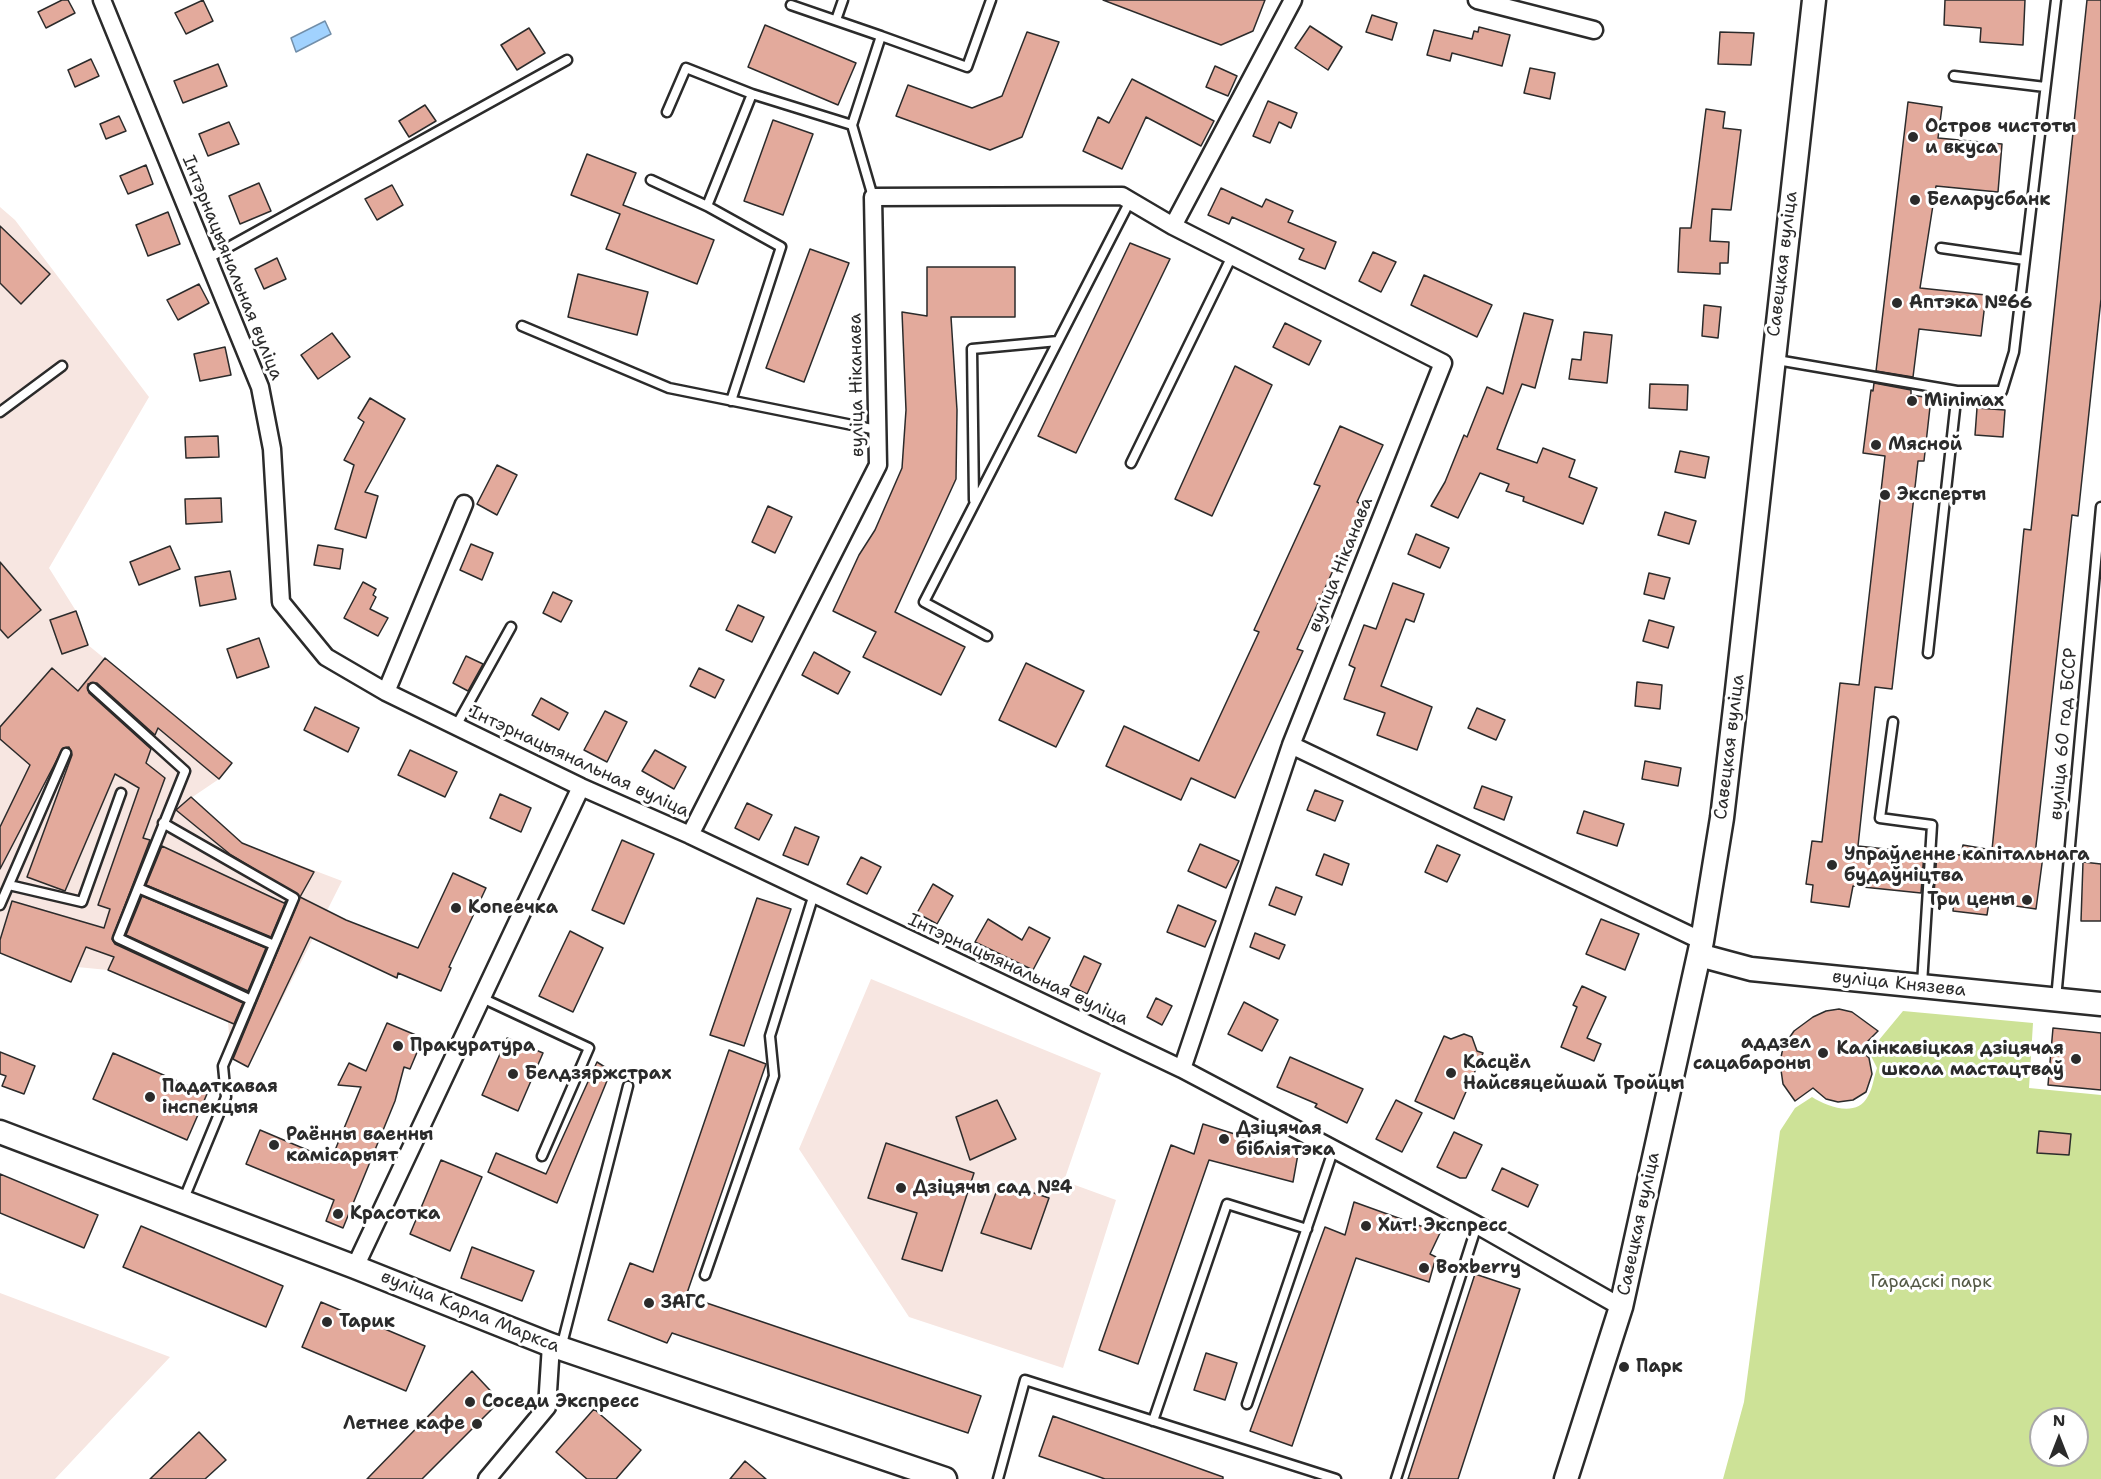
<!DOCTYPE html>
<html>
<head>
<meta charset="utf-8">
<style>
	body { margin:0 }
	#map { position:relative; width:2101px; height:1479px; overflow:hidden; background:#fff; font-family:"Shantell Sans",sans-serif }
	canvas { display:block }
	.north { position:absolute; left:2029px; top:1407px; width:60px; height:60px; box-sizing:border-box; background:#fff; border:2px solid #aaa; border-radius:50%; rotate:0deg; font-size:16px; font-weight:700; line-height:24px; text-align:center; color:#2b2b2b }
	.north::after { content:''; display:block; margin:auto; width:21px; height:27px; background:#2b2b2b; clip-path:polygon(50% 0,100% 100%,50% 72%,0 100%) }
</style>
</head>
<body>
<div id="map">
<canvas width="2101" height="1479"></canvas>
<div class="north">N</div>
</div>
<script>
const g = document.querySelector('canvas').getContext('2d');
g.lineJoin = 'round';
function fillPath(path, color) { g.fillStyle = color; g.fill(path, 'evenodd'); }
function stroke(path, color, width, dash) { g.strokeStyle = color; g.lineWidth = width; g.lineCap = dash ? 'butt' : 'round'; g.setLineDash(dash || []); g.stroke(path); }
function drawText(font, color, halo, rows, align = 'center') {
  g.font = font + ' "Shantell Sans",sans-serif'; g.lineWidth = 6; g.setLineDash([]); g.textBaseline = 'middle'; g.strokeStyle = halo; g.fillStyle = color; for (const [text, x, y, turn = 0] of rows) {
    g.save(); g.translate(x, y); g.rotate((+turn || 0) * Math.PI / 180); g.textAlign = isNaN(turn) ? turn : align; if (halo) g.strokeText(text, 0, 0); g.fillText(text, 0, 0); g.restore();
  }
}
fillPath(new Path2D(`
	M0,207l15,13 134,177 -100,171 27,43 12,34 144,118 -13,16 -28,19 51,45 100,38 -94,186 -17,-9 -3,-36 -120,-52 -31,-3 -6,15 -71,-29z
	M871,979l230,94 -37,108 52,19 -53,168 -154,-51 -110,-168z
	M0,1293l170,64 -115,122h-55z`), '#f7e6e1');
fillPath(new Path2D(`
	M1903,1011l130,12 -4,65 72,7v384h-378l21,-77 36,-271 15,-23 17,-11c16,10 45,21 56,-1 5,-8 6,-20 9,-28l-8,-16zM2041,1419h36v36h-36z`), '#cde297');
const water = new Path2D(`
	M325,21l6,13 -35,18 -5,-14z`);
fillPath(water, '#a1d2fe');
stroke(water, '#728faa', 1.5);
const building = new Path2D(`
	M62,0h6l7,13 -29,15 -8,-16z
	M203,0l10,21 -27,13 -11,-21z
	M1103,0h162l-12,31 -32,14z
	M1945,0h80l-2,45 -43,-3 1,-14 -37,-3z
	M2087,0h14v299l-23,217 -6,-1 -37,340 8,1 -7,53 -47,-7 -2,13 -34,-4 1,-13 -20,-4 3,-40 24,1 2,-10 29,5 32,-321 7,1z
	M1372,15l25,8 -5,17 -26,-8z
	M765,25l91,38 -18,42 -90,-38z
	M1310,26l32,21 -14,23 -33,-22z
	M1479,27l31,8 -8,31 -50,-13 -2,8 -23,-6 7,-25 38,9 2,-8 4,1z
	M529,28l16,25 -28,17 -16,-25z
	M1027,32l32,10 -37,95 -32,13 -94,-34 12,-31 64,23 30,-12z
	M1720,32l34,1 -3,32 -33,-1z
	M91,59l8,17 -24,11 -7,-17z
	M218,64l9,22 -44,17 -9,-22z
	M1215,66l22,10 -9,20 -22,-9z
	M1530,68l25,5 -5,26 -26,-6z
	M1132,79l82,42 -13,25 -55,-29 -24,52 -39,-18 15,-34 11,6z
	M1268,101l29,12 -6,15 -12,-6 -9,21 -17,-7z
	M1908,102l34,5 -4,31 64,6 -4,48 -62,-6 -16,102 66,7 -5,41 -62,-7 -6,48 -37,-6z
	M425,105l11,16 -27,16 -10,-16z
	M1706,109l19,3 -2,16 18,2 -10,80 -19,-1 -2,32 19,1 -1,21h-8v11l-42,-2 2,-44h11z
	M119,116l7,15 -20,8 -6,-15z
	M773,120l40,14 -30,81 -39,-14z
	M229,122l10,22 -31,12 -9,-22z
	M587,154l49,19 -13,32 91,35 -17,44 -91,-35 14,-35 -49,-19z
	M146,165l7,19 -25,10 -8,-18z
	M259,183l12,28 -31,13 -11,-28z
	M392,185l11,20 -26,15 -12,-21z
	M1221,188l41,19 4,-8 27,12 -5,11 48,20 -11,27 -26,-10 5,-10 -72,-32 -3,7 -21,-9z
	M168,212l12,32 -32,12 -12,-31z
	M0,226l50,48 -29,30 -21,-21z
	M1130,243l40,16 -94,194 -38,-17z
	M810,249l39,14 -45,119 -38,-14z
	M1373,252l23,10 -15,30 -22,-11z
	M277,258l9,21 -22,10 -9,-20z
	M927,267h88v50h-64l6,93 -1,69 -61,133 70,35 -24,48 -78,-38 13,-25 -43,-21 26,-56 16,-25 27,-62 4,-58 -4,-98 25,4z
	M578,274l70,18 -11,43 -69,-18z
	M1424,275l68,30 -15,32 -66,-32z
	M199,284l10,19 -31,17 -11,-20z
	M1704,305l17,2 -3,31 -16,-2z
	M1524,313l29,7 -18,68 -13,-4 -25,65 40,14 6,-15 32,12 -6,17 28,11 -14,36 -60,-23 1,-4 -18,-6 3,-7 -29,-11 -22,45 -27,-12 14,-24 19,-47 3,2 20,-50 16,7z
	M1285,323l36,18 -12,24 -36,-18z
	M1584,332l28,3 -5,48 -38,-4 3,-20 9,1z
	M332,333l18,24 -32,22 -17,-24z
	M225,347l6,28 -31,6 -6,-27z
	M1235,366l37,19 -60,131 -37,-17z
	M1874,383l37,7v5l20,3 -7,63h-6l-26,228 -17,-2 -17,159 66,7 -3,40 -68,-7 -4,21 -38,-5 2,-17 -7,-1 6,-43 10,1 18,-159 19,2 26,-229 -22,-3 8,-63 2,1z
	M1650,384l38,1 -1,25 -38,-2z
	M370,398l35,21 -40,73 13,4 -12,42 -31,-9 19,-64 -10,-5 20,-38 -6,-4z
	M1977,408l28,2 -2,27 -28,-2z
	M1340,426l43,19 -26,57 6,3 -66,144 6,2 -68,147 -44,-20 -10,22 -75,-34 18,-40 75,35 60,-129 -5,-2 66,-144 -6,-2z
	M218,436l1,21 -33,1 -1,-21z
	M1680,451l29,6 -4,21 -30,-6z
	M497,465l20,10 -20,40 -20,-11z
	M221,498l1,24 -36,2 -1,-25z
	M768,506l24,11 -17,36 -23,-11z
	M1665,512l31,9 -7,23 -31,-9z
	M1416,534l33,14 -9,20 -32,-14z
	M471,544l22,9 -11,27 -22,-10z
	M318,545l25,4 -3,20 -26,-4z
	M170,546l10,23 -41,16 -9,-23z
	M0,562l41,48 -33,28 -8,-9z
	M230,571l6,28 -36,7 -5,-29z
	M1649,573l21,5 -6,21 -20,-5z
	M363,582l13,7 -3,6 3,2 -6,12 18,9 -10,18 -34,-18z
	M1393,583l31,11 -10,28 -8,-3 -25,67 51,21 -15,43 -40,-15 8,-22 -41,-14 11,-31 -6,-3 15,-40 12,4z
	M553,592l19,9 -11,21 -18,-9z
	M738,605l26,12 -12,25 -26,-12z
	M76,611l12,34 -26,9 -12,-34z
	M1649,620l25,7 -6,21 -25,-7z
	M259,638l10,29 -32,11 -10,-29z
	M814,652l36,20 -12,22 -36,-19z
	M466,656l17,8 -15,27 -15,-8z
	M105,658l127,105 -13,16 -61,-51 -3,7 -58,-52 -9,1 1,9 62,56 -5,14 19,15 -22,60 7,2 -38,99 3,5 128,59 -9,21 -126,-54 6,-13 -28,-10 -15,35 -71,-29v-13l12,-39 92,27 6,-19 -12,-4 41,-117 -24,-14 -50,117 -38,-14 45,-122 -3,-8 -6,1 -63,121v-42l30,-62 -30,-26v-12l52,-59 26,23z
	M1026,663l58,28 -28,56 -57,-27z
	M699,668l25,12 -9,18 -25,-12z
	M1637,682l25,3 -2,24 -25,-3z
	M541,698l27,15 -9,17 -27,-15z
	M315,707l44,21 -11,24 -44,-22z
	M1477,708l28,12 -9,20 -28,-12z
	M605,711l22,11 -20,40 -23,-12z
	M410,750l47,22 -12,25 -47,-22z
	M655,750l31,17 -12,22 -32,-18z
	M1645,761l36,7 -3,18 -36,-7z
	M1482,786l30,11 -8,23 -30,-12z
	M1315,790l28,11 -8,20 -28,-11z
	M500,794l31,14 -10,24 -31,-14z
	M191,797l51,46 72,29 -14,25 -69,-42 -55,-45z
	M747,803l25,12 -13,25 -24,-12z
	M1584,811l40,13 -7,22 -40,-13z
	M795,827l24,10 -11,28 -25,-10z
	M622,840l32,14 -30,70 -32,-14z
	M1200,844l39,17 -13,27 -38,-17z
	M1437,845l23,10 -13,27 -22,-10z
	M162,846l122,57 2,-2 -15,36 -125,-52z
	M1324,854l25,10 -7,21 -26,-10z
	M861,857l20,10 -14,27 -20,-10z
	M2083,862l18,2v57h-20z
	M453,873l33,15 -37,79 2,1 -10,23 -43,-18 -1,5 -87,-41 -62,130 -15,-8 67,-162 46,23 72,28z
	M933,884l20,12 -16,28 -20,-11z
	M1276,887l26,10 -7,18 -26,-10z
	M142,896l124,52 -18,43 -122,-56z
	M757,898l34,11 -47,137 -34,-11z
	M1178,905l38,16 -11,26 -38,-15z
	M988,919l34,21 7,-13 21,11 -17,32 -58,-28z
	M1601,919l38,15 -14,36 -39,-16z
	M570,931l33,17 -30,64 -34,-16z
	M1255,933l30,12 -6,14 -29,-12z
	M1084,956l17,8 -14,30 -17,-8z
	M1582,986l24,11 -19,41 14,6 -7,17 -33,-14 16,-40 -4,-2z
	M1156,998l16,8 -10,19 -15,-8z
	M1244,1002l34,18 -16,31 -34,-17z
	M1839,1009l13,3 26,19 -18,18 9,9 3,16 -6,18 -13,8 -15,2 -12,-3 -13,-11 -18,13 -12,-17 -3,-21 3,-16 11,-16 19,-14 13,-6z
	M387,1023l36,15 -13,31 -6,-2 -9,34 -52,127 -17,-7 8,-21 -88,-36 14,-34 71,30 30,-73 -23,-2 11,-22 17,8z
	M2053,1028l48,5v57l-53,-5z
	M1464,1034l8,3 5,14 6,2 -29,66 -39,-18 29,-65 7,3z
	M507,1038l36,15 -25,58 -36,-16z
	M729,1050l37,14 -80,232 295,100 -13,37 -296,-100 -5,10 -59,-23 22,-57 23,9z
	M0,1052l35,14 -11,28 -22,-8 4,-10 -6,-2z
	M113,1053l94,41 -20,46 -94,-41z
	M1290,1057l73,32 -16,34 -32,-16 2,-3 -40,-17z
	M597,1062l14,9 -54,132 -69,-31 8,-19 50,21z
	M997,1100l19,39 -46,21 -14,-43z
	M1396,1100l26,13 -20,39 -26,-13z
	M1203,1124l95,30 -5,28 -84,-22 -71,204 -39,-14 72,-205 23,9z
	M2039,1131l32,3 -2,21 -32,-2z
	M1454,1132l28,13 -16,33h-6l-23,-11z
	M886,1143l88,30 -32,98 -40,-12 15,-46 -49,-15z
	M441,1160l41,17 -32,74 -40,-17z
	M1502,1168l36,17 -10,22 -36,-17z
	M0,1174l98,41 -14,33 -84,-35z
	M1000,1182l49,16 -18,51 -50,-16z
	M1354,1202l86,31 -10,21 6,3 -7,25 -73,-24 -64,188 -42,-15 75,-204 20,8z
	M141,1226l142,60 -17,41 -143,-60z
	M472,1247l62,24 -12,30 -61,-23z
	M1475,1274l45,15 -62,190h-50z
	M321,1302l104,44 -19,45 -104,-44z
	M1206,1353l31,10 -12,37 -31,-10z
	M472,1371l28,30 -78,78h-55z
	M594,1409l47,41 -25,29h-29l-31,-27z
	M1053,1416l170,61v2h-118l-66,-23z
	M199,1432l27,28 -21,19h-55z
	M745,1461l21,18h-36z`);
fillPath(building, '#e3aa9c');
stroke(building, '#2b2b2b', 1.5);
const lane = new Path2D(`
	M791,5l90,31
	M836,20l7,-20
	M1954,76l91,11
	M667,112l19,-44 66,26
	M852,125l29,-89 86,31 24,-67
	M651,180l56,26
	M1941,248l84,12
	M207,259l360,-199
	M522,326l147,62 208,42
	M1777,360l180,31h45l12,-39 42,-352
	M731,401l50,-154 -74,-41 45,-112 100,31 21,72
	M0,412l62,-46
	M1131,463l101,-207
	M974,500l-2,-151 86,-8
	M987,636l-63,-34 206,-401
	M1928,653l29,-262
	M93,688l92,83 -67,167 133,62
	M1893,722l-13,96 52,7 -10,159
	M456,726l55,-99
	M163,823l131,75 -71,168 3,31 -43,104
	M9,885l73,17 39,-109
	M138,888l136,57
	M0,905l66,-152
	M482,998l107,50 -47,108
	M2056,999l45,-492
	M705,1275l69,-199 -4,-40 44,-142
	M561,1348l67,-262
	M1247,1404l86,-253
	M1153,1421l74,-217 80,25
	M998,1479l27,-99 311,99
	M1396,1479l81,-254`);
const street = new Path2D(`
	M102,0l158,387 12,62 9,153 45,55 60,35 195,95 109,48 492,234 295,156 144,82
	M1477,0l117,30
	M1173,226l120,-226
	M386,692l78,-188
	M1291,745l411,196
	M690,835l188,-370 -5,-268 249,-1 51,30 270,137 -152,382 -109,324
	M355,1267l226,-480
	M487,1479l60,-72 4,-62`);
const secondary = new Path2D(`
	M1699,955l52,14 350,35
	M0,1132l355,135 196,78 394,134
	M1566,1479l55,-172 81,-366 20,-123 14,-119 78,-699`);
stroke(lane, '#2b2b2b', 13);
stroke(street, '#2b2b2b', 21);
stroke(secondary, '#2b2b2b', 27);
stroke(lane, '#fff', 8);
stroke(street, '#fff', 16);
stroke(secondary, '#fff', 22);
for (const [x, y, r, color] of [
	[1913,137,6,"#2b2b2b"],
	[1915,200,6,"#2b2b2b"],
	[1897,303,6,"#2b2b2b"],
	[1912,401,6,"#2b2b2b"],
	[1876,445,6,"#2b2b2b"],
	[1885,495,6,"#2b2b2b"],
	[1832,865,6,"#2b2b2b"],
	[2027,900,6,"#2b2b2b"],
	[456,908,6,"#2b2b2b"],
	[398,1046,6,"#2b2b2b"],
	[1823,1053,6,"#2b2b2b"],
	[2076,1059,6,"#2b2b2b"],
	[1451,1073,6,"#2b2b2b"],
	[513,1074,6,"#2b2b2b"],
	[150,1097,6,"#2b2b2b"],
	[1224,1139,6,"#2b2b2b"],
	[274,1145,6,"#2b2b2b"],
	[901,1188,6,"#2b2b2b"],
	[338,1214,6,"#2b2b2b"],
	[1366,1226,6,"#2b2b2b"],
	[1424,1268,6,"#2b2b2b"],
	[649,1303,6,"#2b2b2b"],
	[327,1322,6,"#2b2b2b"],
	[1624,1367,6,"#2b2b2b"],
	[470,1402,6,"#2b2b2b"],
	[477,1424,6,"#2b2b2b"]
]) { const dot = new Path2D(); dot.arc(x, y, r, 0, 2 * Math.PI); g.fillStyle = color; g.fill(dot); stroke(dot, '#fff', 2); }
drawText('bold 18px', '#2b2b2b', '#fff', [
	["Остров чистоты",1925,127],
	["и вкуса",1925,148],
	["Беларусбанк",1927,200],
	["Аптэка №66",1909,303],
	["Minimax",1924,401],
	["Мясной",1888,445],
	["Эксперты",1897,495],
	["Упраўленне капітальнага",1844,855],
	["будаўніцтва",1844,876],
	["Три цены",2015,900,"right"],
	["Копеечка",468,908],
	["аддзел",1811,1043,"right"],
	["сацабароны",1811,1064,"right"],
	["Пракуратура",410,1046],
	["Калінкавіцкая дзіцячая",2064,1049,"right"],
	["школа мастацтваў",2064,1070,"right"],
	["Касцёл",1463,1063],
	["Найсвяцейшай Тройцы",1463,1084],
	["Белдзяржстрах",525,1074],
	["Падаткавая",162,1087],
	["інспекцыя",162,1108],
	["Дзіцячая",1236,1129],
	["бібліятэка",1236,1150],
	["Раённы ваенны",286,1135],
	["камісарыят",286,1156],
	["Дзіцячы сад №4",913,1188],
	["Красотка",350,1214],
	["Хит! Экспресс",1378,1226],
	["Boxberry",1436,1268],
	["ЗАГС",661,1303],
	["Тарик",339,1322],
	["Парк",1636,1367],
	["Соседи Экспресс",482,1402],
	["Летнее кафе",465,1424,"right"]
], 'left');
drawText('18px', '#2b2b2b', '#fff', [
	["Савецкая вуліца",1783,264,-83],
	["Інтэрнацыянальная вуліца",232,268,68],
	["вуліца Ніканава",857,385,-91],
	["вуліца Ніканава",1341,565,-68],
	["вуліца 60 год БССР",2064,734,-85],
	["Савецкая вуліца",1730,747,-83],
	["Інтэрнацыянальная вуліца",579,762,25],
	["Інтэрнацыянальная вуліца",1018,970,25],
	["вуліца Князева",1899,984,6],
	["Савецкая вуліца",1639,1224,-78],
	["вуліца Карла Маркса",470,1312,22]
]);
drawText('18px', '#545946', '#fff', [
	["Гарадскі парк",1931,1282]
]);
</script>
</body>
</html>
